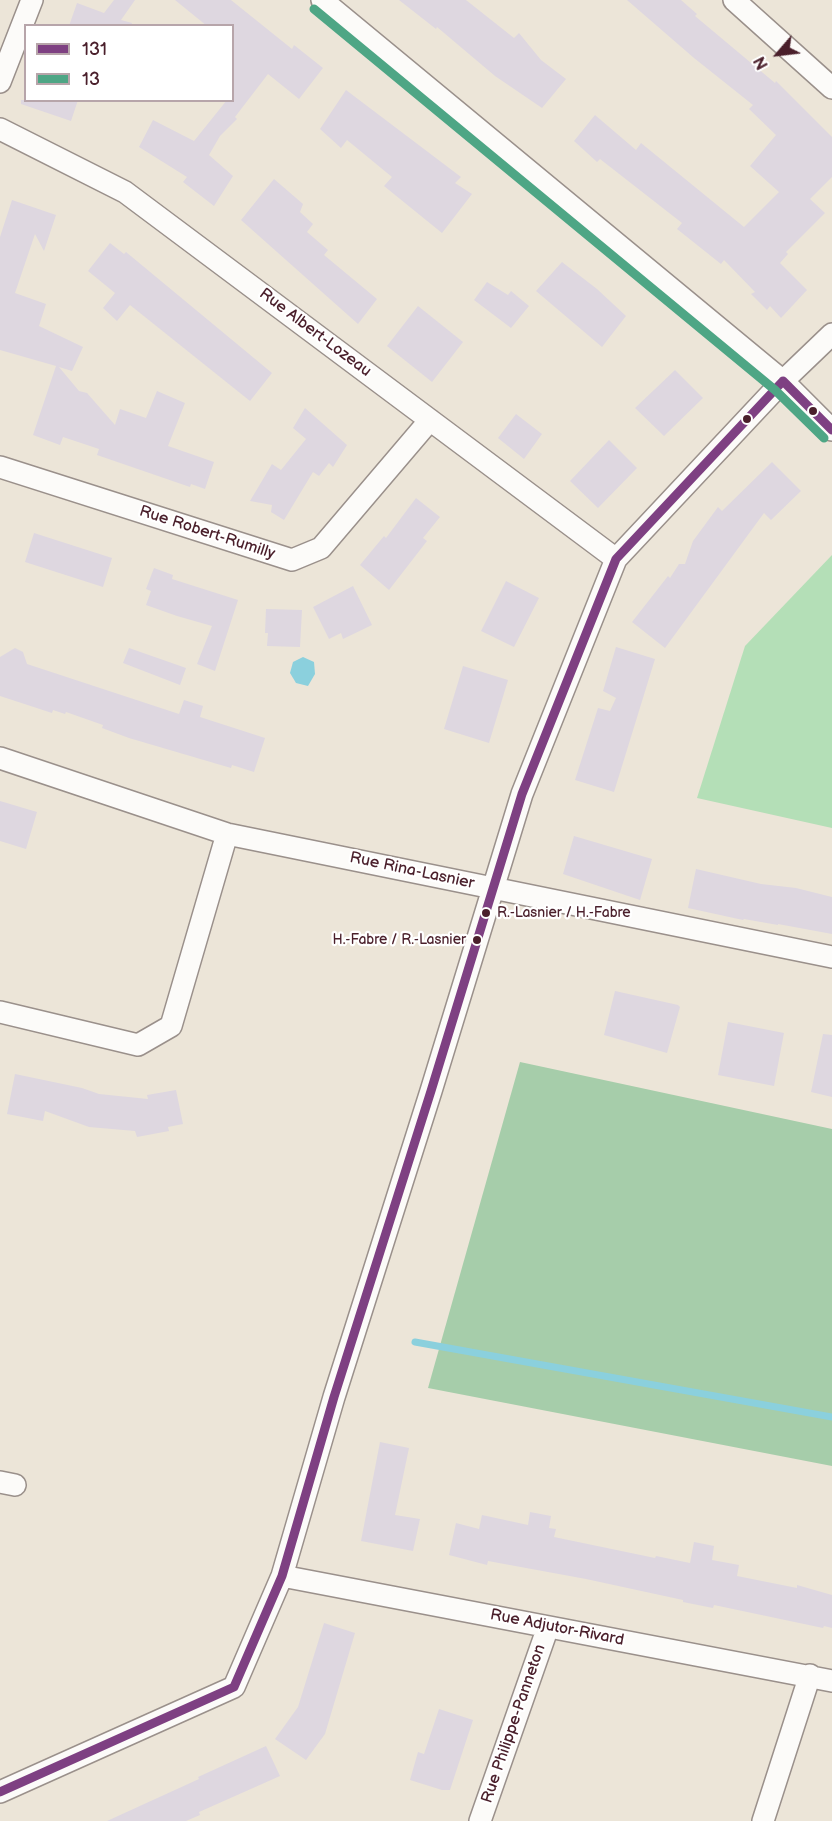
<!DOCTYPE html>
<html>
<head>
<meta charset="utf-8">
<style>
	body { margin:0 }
	#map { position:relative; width:832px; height:1821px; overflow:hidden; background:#ece5d8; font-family:"Balsamiq Sans",sans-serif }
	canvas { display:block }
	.legend { position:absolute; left:24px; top:24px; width:210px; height:78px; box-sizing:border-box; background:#fff; border:2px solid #b7a5aa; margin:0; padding:8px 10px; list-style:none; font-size:18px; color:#4a1f2b }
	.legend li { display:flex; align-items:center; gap:12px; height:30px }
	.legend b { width:30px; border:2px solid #b7a5aa }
	.north { position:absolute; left:748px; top:24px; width:60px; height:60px; -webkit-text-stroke:4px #fff; paint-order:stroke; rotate:242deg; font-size:16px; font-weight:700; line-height:24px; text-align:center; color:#4a1f2b }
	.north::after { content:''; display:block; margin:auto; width:21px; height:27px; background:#4a1f2b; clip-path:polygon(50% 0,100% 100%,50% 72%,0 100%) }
</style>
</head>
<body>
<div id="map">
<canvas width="832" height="1821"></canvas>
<ul class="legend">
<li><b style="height:8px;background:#7e4082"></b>131</li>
<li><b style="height:8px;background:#4ea685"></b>13</li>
</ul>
<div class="north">N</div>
</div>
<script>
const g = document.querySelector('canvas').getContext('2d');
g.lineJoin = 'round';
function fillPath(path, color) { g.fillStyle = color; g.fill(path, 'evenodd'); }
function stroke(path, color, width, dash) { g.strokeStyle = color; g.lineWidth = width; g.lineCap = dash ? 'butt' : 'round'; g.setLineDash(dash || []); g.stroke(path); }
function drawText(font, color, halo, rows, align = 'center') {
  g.font = font + ' "Balsamiq Sans",sans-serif'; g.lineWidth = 4.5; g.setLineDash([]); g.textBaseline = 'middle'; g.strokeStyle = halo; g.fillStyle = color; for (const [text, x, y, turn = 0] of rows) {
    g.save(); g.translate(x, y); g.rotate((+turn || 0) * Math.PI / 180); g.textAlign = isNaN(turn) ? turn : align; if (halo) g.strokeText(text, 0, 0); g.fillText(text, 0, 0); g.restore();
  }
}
fillPath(new Path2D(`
	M832,555v273l-135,-30 48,-152z`), '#b4dfb7');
fillPath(new Path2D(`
	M520,1062l312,67v337l-404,-78z`), '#a6cdaa');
fillPath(new Path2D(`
	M303,657l11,5 1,12 -7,12 -12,-3 -6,-10 3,-11z`), '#8bd0dd');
stroke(new Path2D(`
	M415,1342l417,75`), '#8bd0dd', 7);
fillPath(new Path2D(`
	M114,0h21l-14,20 11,3 -1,3h-62l8,-23 27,10z
	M175,0h56l61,49 2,-4 29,23 -24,31 -31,-25 -33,43 2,2 -17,17 -11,19 24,21 -19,30 -31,-24 4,-5 -48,-30 14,-27 41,21 33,-41h5v-74h-25z
	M399,0h67l48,38 5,-5 22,27 25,19 -24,29 -47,-32 -58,-49 -1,2z
	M627,0h54l16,14 -2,2 80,67 1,-2 56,56v40l-22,22 15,14 -39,39 2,2 -8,9 27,27 -26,28 -11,-12 -3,4 -16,-16 4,-2 -31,-32 -3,4 -44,-35 5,-6 -82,-64 -3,3 -23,-21 21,-26 41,35 5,-7 103,84 35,-35 -29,-26 26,-31 -27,-26 4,-4 -59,-47z
	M346,90l115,87 -6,6 17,11 -30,39 -58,-47 8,-9 -45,-37 -6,8 -21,-19z
	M21,100h57l-7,21 -50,-17z
	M274,179l29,25 -3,8 13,12 -6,8 21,18 -4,5 53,44 -19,25 -117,-104z
	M12,200l44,15 -12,36 -9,-17 -20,59 31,11 -7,22 44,21 -11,24 -13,-4 20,24 8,2 28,32 5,-16 26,9 11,-27 28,12 -17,43 46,16 -9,27 -14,-5 -1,3 -93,-32 2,-6 -36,-12 -3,8 -27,-10 23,-69 -56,-16v-113z
	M110,243l14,11 2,-2 146,121 -22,28 -120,-96 -13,16 -14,-13 12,-15 -27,-22z
	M562,262l35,27 29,27 -24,31 -66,-56z
	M487,282l21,13 3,-4 18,15 -18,22 -37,-28z
	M418,306l45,36 -31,40 -45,-36z
	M675,370l28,28 -39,38 -29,-28z
	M305,408l42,37 -14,22 -4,-4 -10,13 -6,-4 -29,48 -13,-8 1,-7 -22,-4 22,-37 9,6 25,-31 -13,-11z
	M516,414l26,20 -18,25 -26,-21z
	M609,440l28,28 -39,40 -28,-27z
	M772,462l29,29 -30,29 -7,-7 -99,135 -33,-26 36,-46 2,2 9,-14h6l8,-23 25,-34 4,4z
	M416,498l24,19 -17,21 4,3 -38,49 -29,-25 24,-29 2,2z
	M34,533l78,25 -9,29 -78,-25z
	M154,568l19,7 -1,4 66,21 -23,71 -18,-7 15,-38 -35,-10 -31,-11 5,-14 -5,-2z
	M506,581l33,17 -25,49 -33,-16z
	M353,586l19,39 -29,14 -2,-6 -12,6 -16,-32z
	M266,609l36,1 -2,37 -33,-1 1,-13h-3z
	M616,647l39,12 -41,133 -39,-12 23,-72 12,3 6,-13 -13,-7z
	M15,648l8,4 4,12 152,50 5,-14 19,6 -3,11 65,21 -11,34 -22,-7 -1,3 -102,-30 -27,-10 1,-3 -37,-13 -1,2 -12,-4 -1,3 -52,-17v-39z
	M129,648l57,20 -6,17 -57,-22z
	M463,666l45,14 -19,63 -45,-14z
	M0,801l37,11 -11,37 -26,-8z
	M574,836l78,23 -12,41 -77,-26z
	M696,869l65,15 35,4 36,9v37l-54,-10v1l-34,-6 -1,1 -55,-12z
	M615,991l63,14 2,2 -13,46 -63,-18z
	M728,1022l56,11 -10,53 -56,-11z
	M823,1034l9,1v62l-21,-5z
	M15,1074l67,14 17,6 49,5 -1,-4 29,-5 7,34 -15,3 1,4 -32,6 -2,-6 -46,-4 -44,-16 -2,10 -36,-7z
	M380,1442l29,6 -14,67 25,4 -7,32 -52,-10z
	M530,1512l21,4 -2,12 7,1 -2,8 101,21 1,-2 34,7 4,-21 20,4 -2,14 27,5 -2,11 60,12v-3l35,10v33l-8,-2 -1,2 -109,-23 -1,3 -30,-6v-2l-97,-21 -98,-18 -1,4 -38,-10 7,-32 23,6 3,-14 46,10z
	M324,1623l31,10 -30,101 -19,26 -31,-21 23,-32z
	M439,1709l34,11 -23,70h-8l-32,-10 8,-28 6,2z
	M266,1746l14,30 -81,36 1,3 -14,6h-79l92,-42 -1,-2z`), '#ded7e0');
const minor = new Path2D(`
	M322,0l461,381 49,49
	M734,0l98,88
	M0,82l32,-82
	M0,129l125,63 491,367
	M0,467l292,93 29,-12 109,-128
	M0,758l227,76 605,123
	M0,1012l138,33 33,-19 56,-192
	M0,1482l15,3
	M282,1576l550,105
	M0,1792l234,-105 48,-111 52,-179 97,-306 91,-297 94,-235 167,-178 49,-47
	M480,1821l68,-194
	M763,1821l47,-146`);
stroke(minor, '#9a908b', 24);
stroke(minor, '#fcfbf9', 21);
stroke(new Path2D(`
	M783,381l49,49
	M0,1792l234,-105 48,-111 52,-179 97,-306 91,-297 94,-235 167,-178`), '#7e4082', 9);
stroke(new Path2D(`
	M314,9l461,381 49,48`), '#4ea685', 9);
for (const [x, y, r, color] of [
	[813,411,5,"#4a1f2b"],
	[747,419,5,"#4a1f2b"],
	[486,913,5,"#4a1f2b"],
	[477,940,5,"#4a1f2b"]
]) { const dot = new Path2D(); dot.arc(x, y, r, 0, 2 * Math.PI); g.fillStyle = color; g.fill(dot); stroke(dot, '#fff', 2); }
drawText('14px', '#4a1f2b', '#fff', [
	["R.-Lasnier / H.-Fabre",497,913],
	["H.-Fabre / R.-Lasnier",466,940,"right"]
], 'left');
drawText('16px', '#4a1f2b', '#fff', [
	["Rue Albert-Lozeau",315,333,37],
	["Rue Robert-Rumilly",207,533,18],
	["Rue Rina-Lasnier",412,871,12],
	["Rue Adjutor-Rivard",557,1628,11],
	["Rue Philippe-Panneton",514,1724,-71]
]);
</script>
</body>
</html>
